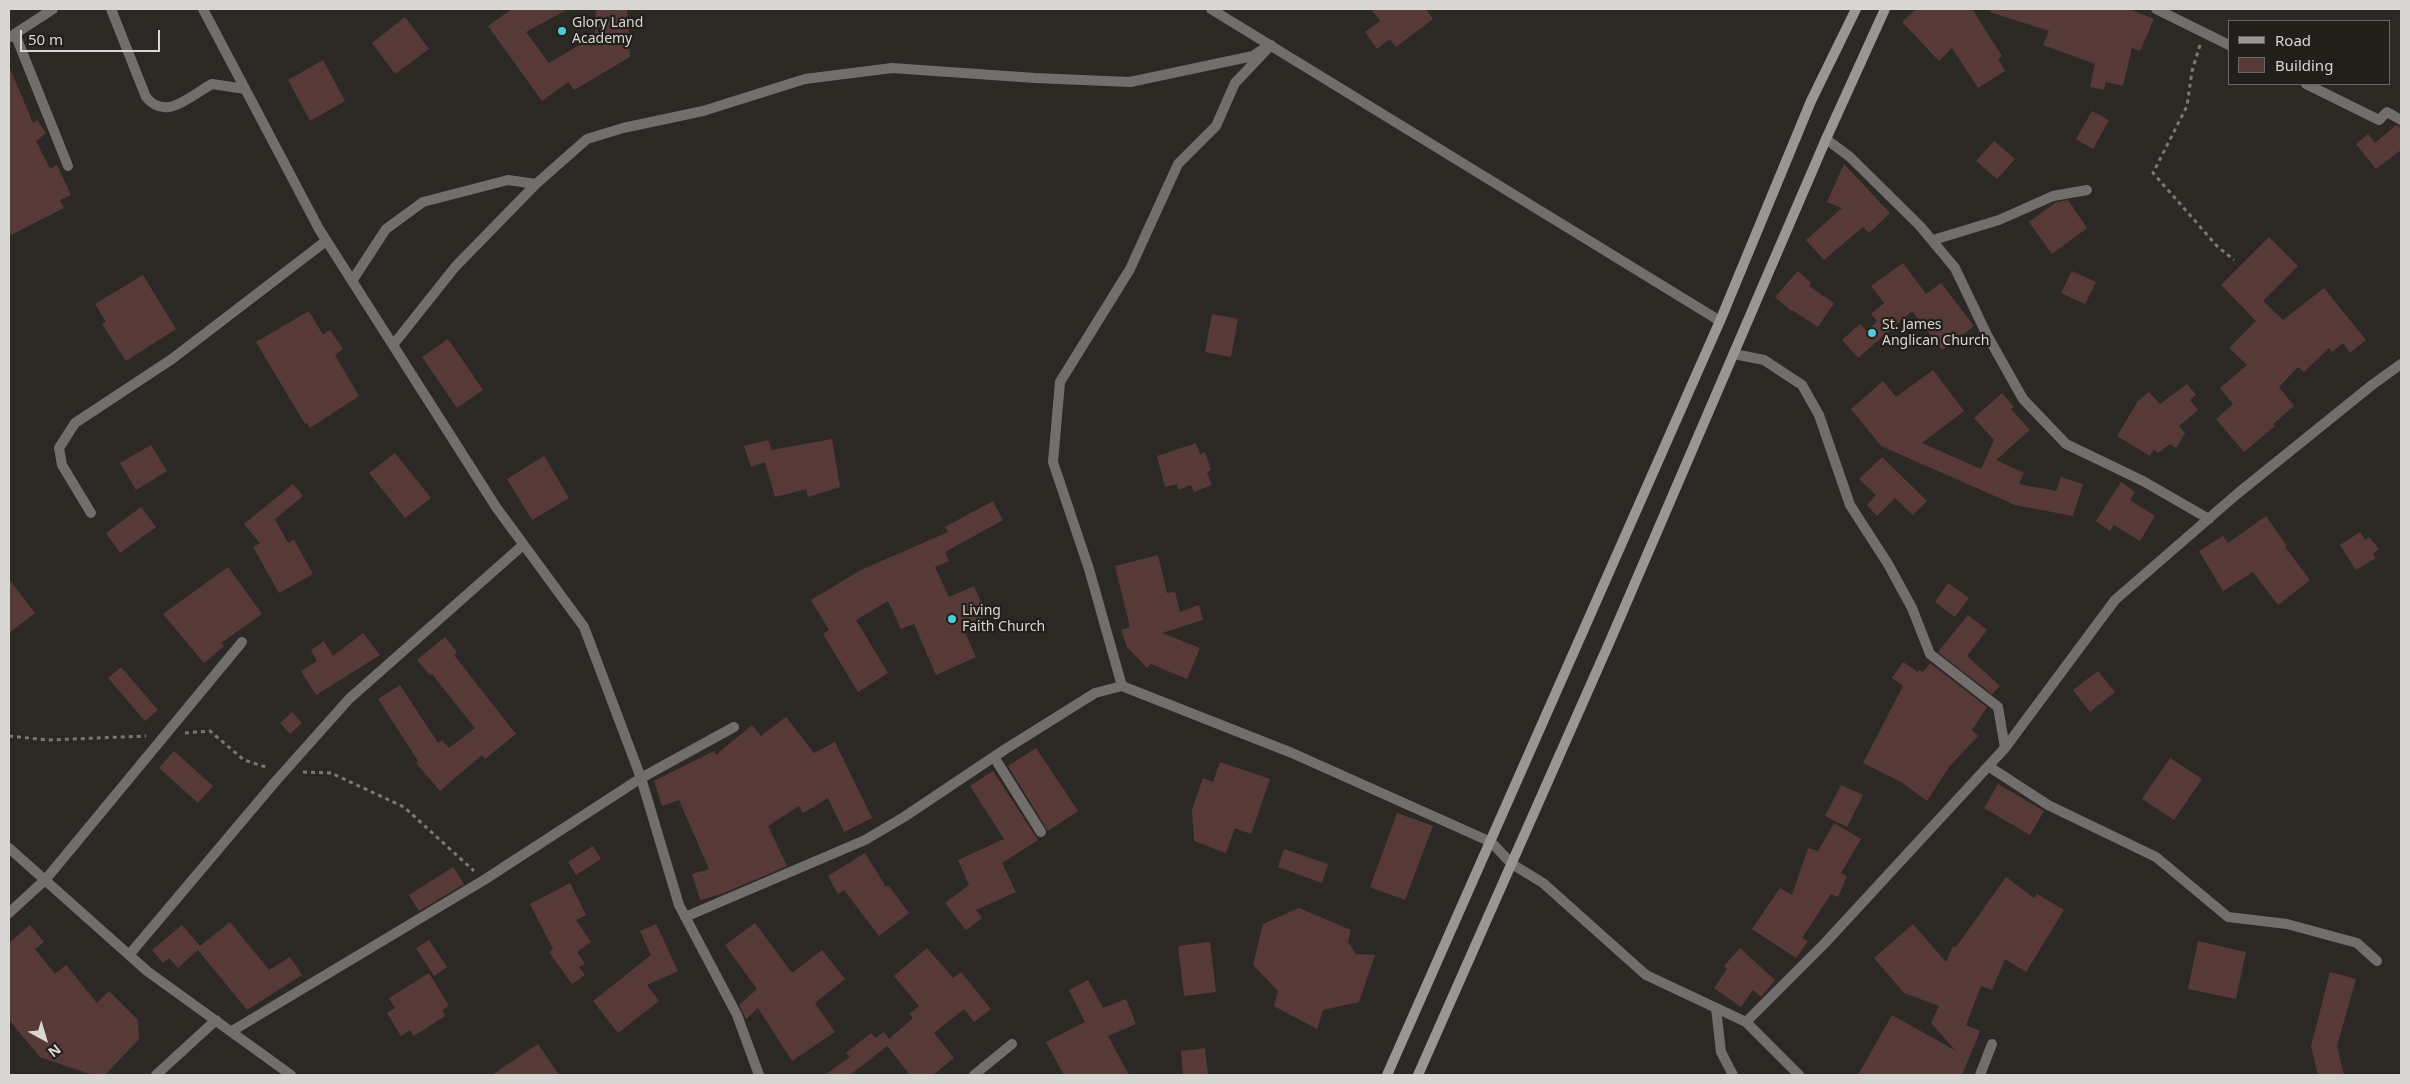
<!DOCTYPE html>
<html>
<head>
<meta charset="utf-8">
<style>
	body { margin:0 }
	#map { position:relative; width:2410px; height:1084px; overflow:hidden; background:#2c2924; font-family:"Noto Sans",sans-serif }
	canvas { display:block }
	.frame { position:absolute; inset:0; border:10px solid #d8d7d4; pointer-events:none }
	.legend { position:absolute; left:2228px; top:20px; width:162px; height:65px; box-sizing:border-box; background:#221f1b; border:1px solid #6b6965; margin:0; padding:6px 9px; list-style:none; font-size:15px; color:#d8d7d4 }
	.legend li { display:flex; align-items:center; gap:10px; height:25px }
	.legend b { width:25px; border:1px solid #6b6965 }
	.north { position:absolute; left:20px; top:1014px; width:50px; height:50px; -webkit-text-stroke:4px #221f1b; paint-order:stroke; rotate:141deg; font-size:14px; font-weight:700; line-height:20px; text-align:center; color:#d8d7d4 }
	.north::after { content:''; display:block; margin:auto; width:18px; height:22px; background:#d8d7d4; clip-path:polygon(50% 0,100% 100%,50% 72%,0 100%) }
	.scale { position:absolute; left:20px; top:30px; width:140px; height:22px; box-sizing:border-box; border:2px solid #d8d7d4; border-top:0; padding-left:6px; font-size:15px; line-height:18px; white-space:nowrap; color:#d8d7d4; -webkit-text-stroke:4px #221f1b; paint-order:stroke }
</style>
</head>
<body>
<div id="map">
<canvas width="2410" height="1084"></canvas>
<div class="frame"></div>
<ul class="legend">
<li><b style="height:6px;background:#9b9595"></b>Road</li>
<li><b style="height:14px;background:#573a38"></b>Building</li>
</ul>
<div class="north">N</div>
<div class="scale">50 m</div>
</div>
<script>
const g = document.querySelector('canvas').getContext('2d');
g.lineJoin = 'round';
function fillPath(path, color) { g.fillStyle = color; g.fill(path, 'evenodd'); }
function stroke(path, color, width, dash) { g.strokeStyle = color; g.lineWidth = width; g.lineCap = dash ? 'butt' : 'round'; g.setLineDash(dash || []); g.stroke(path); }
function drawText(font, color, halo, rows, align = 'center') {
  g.font = font + ' "Noto Sans",sans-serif'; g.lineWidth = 4.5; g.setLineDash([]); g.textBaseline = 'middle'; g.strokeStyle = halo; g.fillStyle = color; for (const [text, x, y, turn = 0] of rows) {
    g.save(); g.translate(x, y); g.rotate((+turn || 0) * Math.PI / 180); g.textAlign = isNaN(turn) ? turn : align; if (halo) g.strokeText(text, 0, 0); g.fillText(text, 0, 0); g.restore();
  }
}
fillPath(new Path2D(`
	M512,9h56l-42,23 23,31 46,-27 1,-27h31l3,48 -56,33 -6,-8 -26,19 -54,-75z
	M1371,9h55l7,10 -37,28 -6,-8 -13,10 -12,-17 15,-11z
	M1916,9h56l30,47 -4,3 7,12 -27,17 -26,-40 -13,13 -37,-39z
	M1991,9h138l25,10 -14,32 -8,-3 -9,38 -17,-4 -2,8 -14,-3 5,-23 -52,-19 6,-14 -59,-19z
	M405,17l24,32 -34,25 -23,-31z
	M323,60l22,41 -35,20 -22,-41z
	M9,66l24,57 4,-3 9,13 -10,8 14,28 7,-4 14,30 -11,5 4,8 -55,28z
	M2092,111l17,9 -16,29 -17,-10z
	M2396,125l5,2v23l-25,19 -20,-25 12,-10 7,9z
	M1994,141l21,18 -18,20 -21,-18z
	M1844,164l46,49 -21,20 -6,-6 -39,33 -18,-20 36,-32 -15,-6z
	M2068,200l19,28 -35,26 -23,-32 27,-20z
	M2269,237l29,29 -35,35 20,19 41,-32 42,52 -16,13 -7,-10 -11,9 -3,-4 -25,24 -6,-5 -19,20 15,19 -21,18 2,2 -31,26 -28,-33 17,-15 -13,-16 27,-23 -18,-17 27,-27 -35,-36z
	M1903,263l23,31 15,-11 33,43 -32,24 -30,-39 -54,47 -16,-18 18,-16 7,7 10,-10 -6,-7 13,-11 -13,-17z
	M1798,271l12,11v5l24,16 -16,24 -26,-17 -1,1 -16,-14z
	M2072,271l24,11 -11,22 -24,-11z
	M143,275l33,54 -50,32 -24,-37 4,-2 -11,-18z
	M309,311l14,24 7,-5 13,19 -8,6 24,41 -49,32 -3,-5 -2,1 -49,-82z
	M1212,314l26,5 -7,38 -26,-5z
	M448,339l35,51 -26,18 -35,-51z
	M1933,370l31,41 -42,32 59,26 13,-29 -20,-22 28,-25 12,14 -3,2 19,21 -34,30 28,13 -5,11 37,7 5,-14 22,7 -10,32 -58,-11 -134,-59 -30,-37 32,-28 13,16z
	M2187,384l9,11 -6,5 8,10 -19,16 6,7 -9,15 -6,-4 -12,9 -4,-4 -4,7 -33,-20 21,-35 11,-9 11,12z
	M832,439l8,48 -32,10 -2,-8 -31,8 -10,-35 -14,5 -7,-21 24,-6 4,10z
	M1196,443l4,11 5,-2 6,18 -4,2 5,13 -18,7 -3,-7 -12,5 -2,-6 -12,3 -8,-31z
	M151,445l16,26 -31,19 -16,-27z
	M395,453l36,45 -26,20 -36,-45z
	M544,456l25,42 -37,22 -25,-41z
	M1882,457l45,44 -14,14 -18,-17 -18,18 -10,-11 9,-10 -17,-16z
	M2121,482l14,10 -5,8 25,16 -15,25 -26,-16 -4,6 -14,-10z
	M293,484l10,12 -28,23 13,24 6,-3 19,34 -34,19 -26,-46 7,-4 -16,-19z
	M993,501l10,19 -58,32 4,9 -14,6 14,30 25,-11 13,30 -25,10 14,31 -40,18 -22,-51 -13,5 -13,-28 -32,19 32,53 -30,19 -35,-58 6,-4 -18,-30 50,-30 87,-38 -3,-5z
	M141,507l15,20 -36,26 -14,-20z
	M2266,516l21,30 -2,1 25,33 -32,25 -25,-33 -30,19 -24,-40 24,-15 5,7z
	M2360,532l5,8 4,-3 10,12 -6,5 3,4 -20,12 -16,-25z
	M1158,555l9,38 8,-1 5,20 19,-7 4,15 -41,13 38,15 -13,31 -36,-15 -4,4 -20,-21 -6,-17 9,-3 -15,-61z
	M228,567l34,47 -41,29 3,3 -20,17 -41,-49z
	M9,579l26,34 -26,20z
	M1948,583l21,15 -14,19 -20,-15z
	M1968,615l19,15 -20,26 33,30 -8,8 -54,-42z
	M363,633l17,22 -64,40 -15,-24 16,-10 -6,-11 13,-9 9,15z
	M445,637l12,15 -3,3 62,79 -31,25 -3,-4 -42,36 -24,-28 2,-2 -40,-62 22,-14 38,58 4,-3 7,8 26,-20 -43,-54 -2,1 -13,-15z
	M1903,662l15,10 1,-2 4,2 7,-9 57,44 -15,23 6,6 -29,31 -22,34 -26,-19 -38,-19 40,-77 -11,-8z
	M121,667l37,43 -13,11 -37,-43z
	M2098,671l17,21 -25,20 -17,-22z
	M292,712l10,11 -12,11 -10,-11z
	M786,717l28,36 21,-11 37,76 -28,14 -16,-34 -25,15 -4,-7 -31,20 19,40 -63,27 -24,7 -8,-26 17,-5 -30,-69 -17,6 -8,-25 60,-30 2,4 36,-30 9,11z
	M1036,748l42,63 -30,20 -40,-65z
	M174,751l39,35 -15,17 -39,-35z
	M2170,758l32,21 -28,41 -32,-21z
	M1220,762l50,17 -19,55 -16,-6 -9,25 -32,-12 -2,-32 11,-31 10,4z
	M993,771l45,69 -36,23 14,29 -40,18 6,8 -16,12 -21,-27 24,-18 -11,-25 46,-21 -34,-53z
	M1998,784l46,27 -14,24 -46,-27z
	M1841,785l22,10 -16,32 -22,-11z
	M1397,813l36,13 -28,74 -35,-13z
	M1834,823l27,16 -20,34 6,3 -9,21 -7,-3 -29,44 6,3 -12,17 -44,-29 28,-41 12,7 16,-47 10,3z
	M593,846l8,13 -25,16 -8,-13z
	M1284,849l44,15 -6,19 -44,-16z
	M865,853l21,34 2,-2 21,28 -30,23 -35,-46 -6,4 -10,-18z
	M453,867l11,17 -45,27 -10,-16z
	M2006,877l28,21 3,-4 27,16 -38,62 -21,-13 -13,31 -11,-4 -15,39 14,6 -18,44h-104l34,-60 64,36 -25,-28 8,-17 -35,-13 -30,-35 39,-34 33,38 7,-16 3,1z
	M570,883l16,32 -10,5 15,22 -14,10 8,12 -6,3 6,8 -13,9 -23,-32 4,-3 -23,-45z
	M1299,908l52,22 -3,12 8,12 19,1 -16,47 -36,8 -6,19 -43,-23 4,-15 -25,-26 10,-41z
	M230,922l39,48 21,-13 12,18 -55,35 -49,-60 -20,18 -9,-10 -6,5 -11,-13 30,-25 18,21z
	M755,923l37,50 30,-23 23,29 -30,24 20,29 -43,29 -34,-53 -12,11 -7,-14 18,-16 -32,-44z
	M656,924l22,47 -31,14 12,16 -41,32 -25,-32 58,-46 -11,-24z
	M30,925l14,17 -9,7 20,25 11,-9 31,38 12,-12 29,29 1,19 -34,36h-13l-52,-18 -31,-37v-77z
	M429,940l18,27 -13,9 -18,-28z
	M2198,941l48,11 -10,47 -48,-10z
	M1210,942l6,50 -32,4 -6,-50z
	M927,948l26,30 8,-6 30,37 -17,13 -10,-13 -30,24 20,25 -21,17h-23l-23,-29 -37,29h-25l25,-18 -4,-4 25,-20 4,5 9,-6 5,7 24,-21 -4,-4 10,-8 -25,-30z
	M1740,948l35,32 -14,17 -8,-7 -12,17 -27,-19 13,-19 -3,-3z
	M2330,972l26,7 -19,67 7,29h-26l-7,-29z
	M429,973l20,33 -7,4 3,6 -31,20 -4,-6 -9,6 -14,-23 8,-5 -6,-10z
	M1088,980l15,28 23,-9 10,25 -28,12 21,39h-65l-18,-33 39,-20 -16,-32z
	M538,1044l21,31h-67z
	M1205,1048l3,27h-25l-2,-24z`), '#573a38');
stroke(new Path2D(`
	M2200,45l-8,26 -5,35 -34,67 64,73 17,14
	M185,733l25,-2 34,29 25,8
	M9,736l39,4 98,-4
	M303,772l28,1 73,34 70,64`), '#7a7873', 3, [4, 4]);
stroke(new Path2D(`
	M1211,9l509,312
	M352,281l34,-52 37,-27 85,-22 28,4
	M393,345l62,-78 81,-83 51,-45 36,-11 80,-17 102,-32 87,-11 143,10 95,4 123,-26 12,-8
	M994,757l47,75
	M1716,1008l5,44 12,23
	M1980,1075l12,-31`), '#726e6e', 10);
stroke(new Path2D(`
	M111,9l35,88c20,25 45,-2 66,-13l33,5
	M203,9l116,220 177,278 88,120 57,151 38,127 58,110 22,60
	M2156,9l73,36
	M15,34l53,132
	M10,37l43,-28
	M2306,84l73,36 8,-8 14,8
	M1826,139l24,18 70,69 35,42 32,67 36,64 43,45 77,37 66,38
	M1933,240l66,-20 54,-24 34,-6
	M1734,354l30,6 38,25 17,30 31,90 38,59 24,44 18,46 68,53 7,41
	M91,513l-29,-48 -3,-17 16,-25 97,-64 154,-118
	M1122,686l-33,-117 -36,-107 7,-80 70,-113 48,-105 38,-38 19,-43 36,-38
	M1988,766l60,39 108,52 72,60 59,7 70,19 20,18
	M9,848l138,123 144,104
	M9,913l37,-34 196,-237
	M685,917l180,-77 39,-23 100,-67 91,-57 27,-7 170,67 199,89 21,22 31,19 103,92 100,47 79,-79 180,-195 110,-148 122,-106 135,-109 29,-21
	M129,955l146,-173 74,-83 174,-154
	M1746,1022l53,53
	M232,1031l252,-151 157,-102 93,-51
	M156,1075l60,-55
	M974,1075l38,-31`), '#726e6e', 10);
stroke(new Path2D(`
	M1387,1075l333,-754 91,-220 45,-92
	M1418,1075l192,-434 216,-502 59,-130`), '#9b9595', 10);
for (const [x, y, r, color] of [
	[562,31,5,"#51ccd5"],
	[1872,333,5,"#51ccd5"],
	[952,619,5,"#51ccd5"]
]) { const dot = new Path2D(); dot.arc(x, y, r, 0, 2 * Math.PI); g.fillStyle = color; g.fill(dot); stroke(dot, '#221f1b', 2); }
drawText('14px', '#d8d7d4', '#221f1b', [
	["Glory Land",572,23],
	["Academy",572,39],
	["St. James",1882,325],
	["Anglican Church",1882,341],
	["Living",962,611],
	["Faith Church",962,627]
], 'left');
</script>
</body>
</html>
